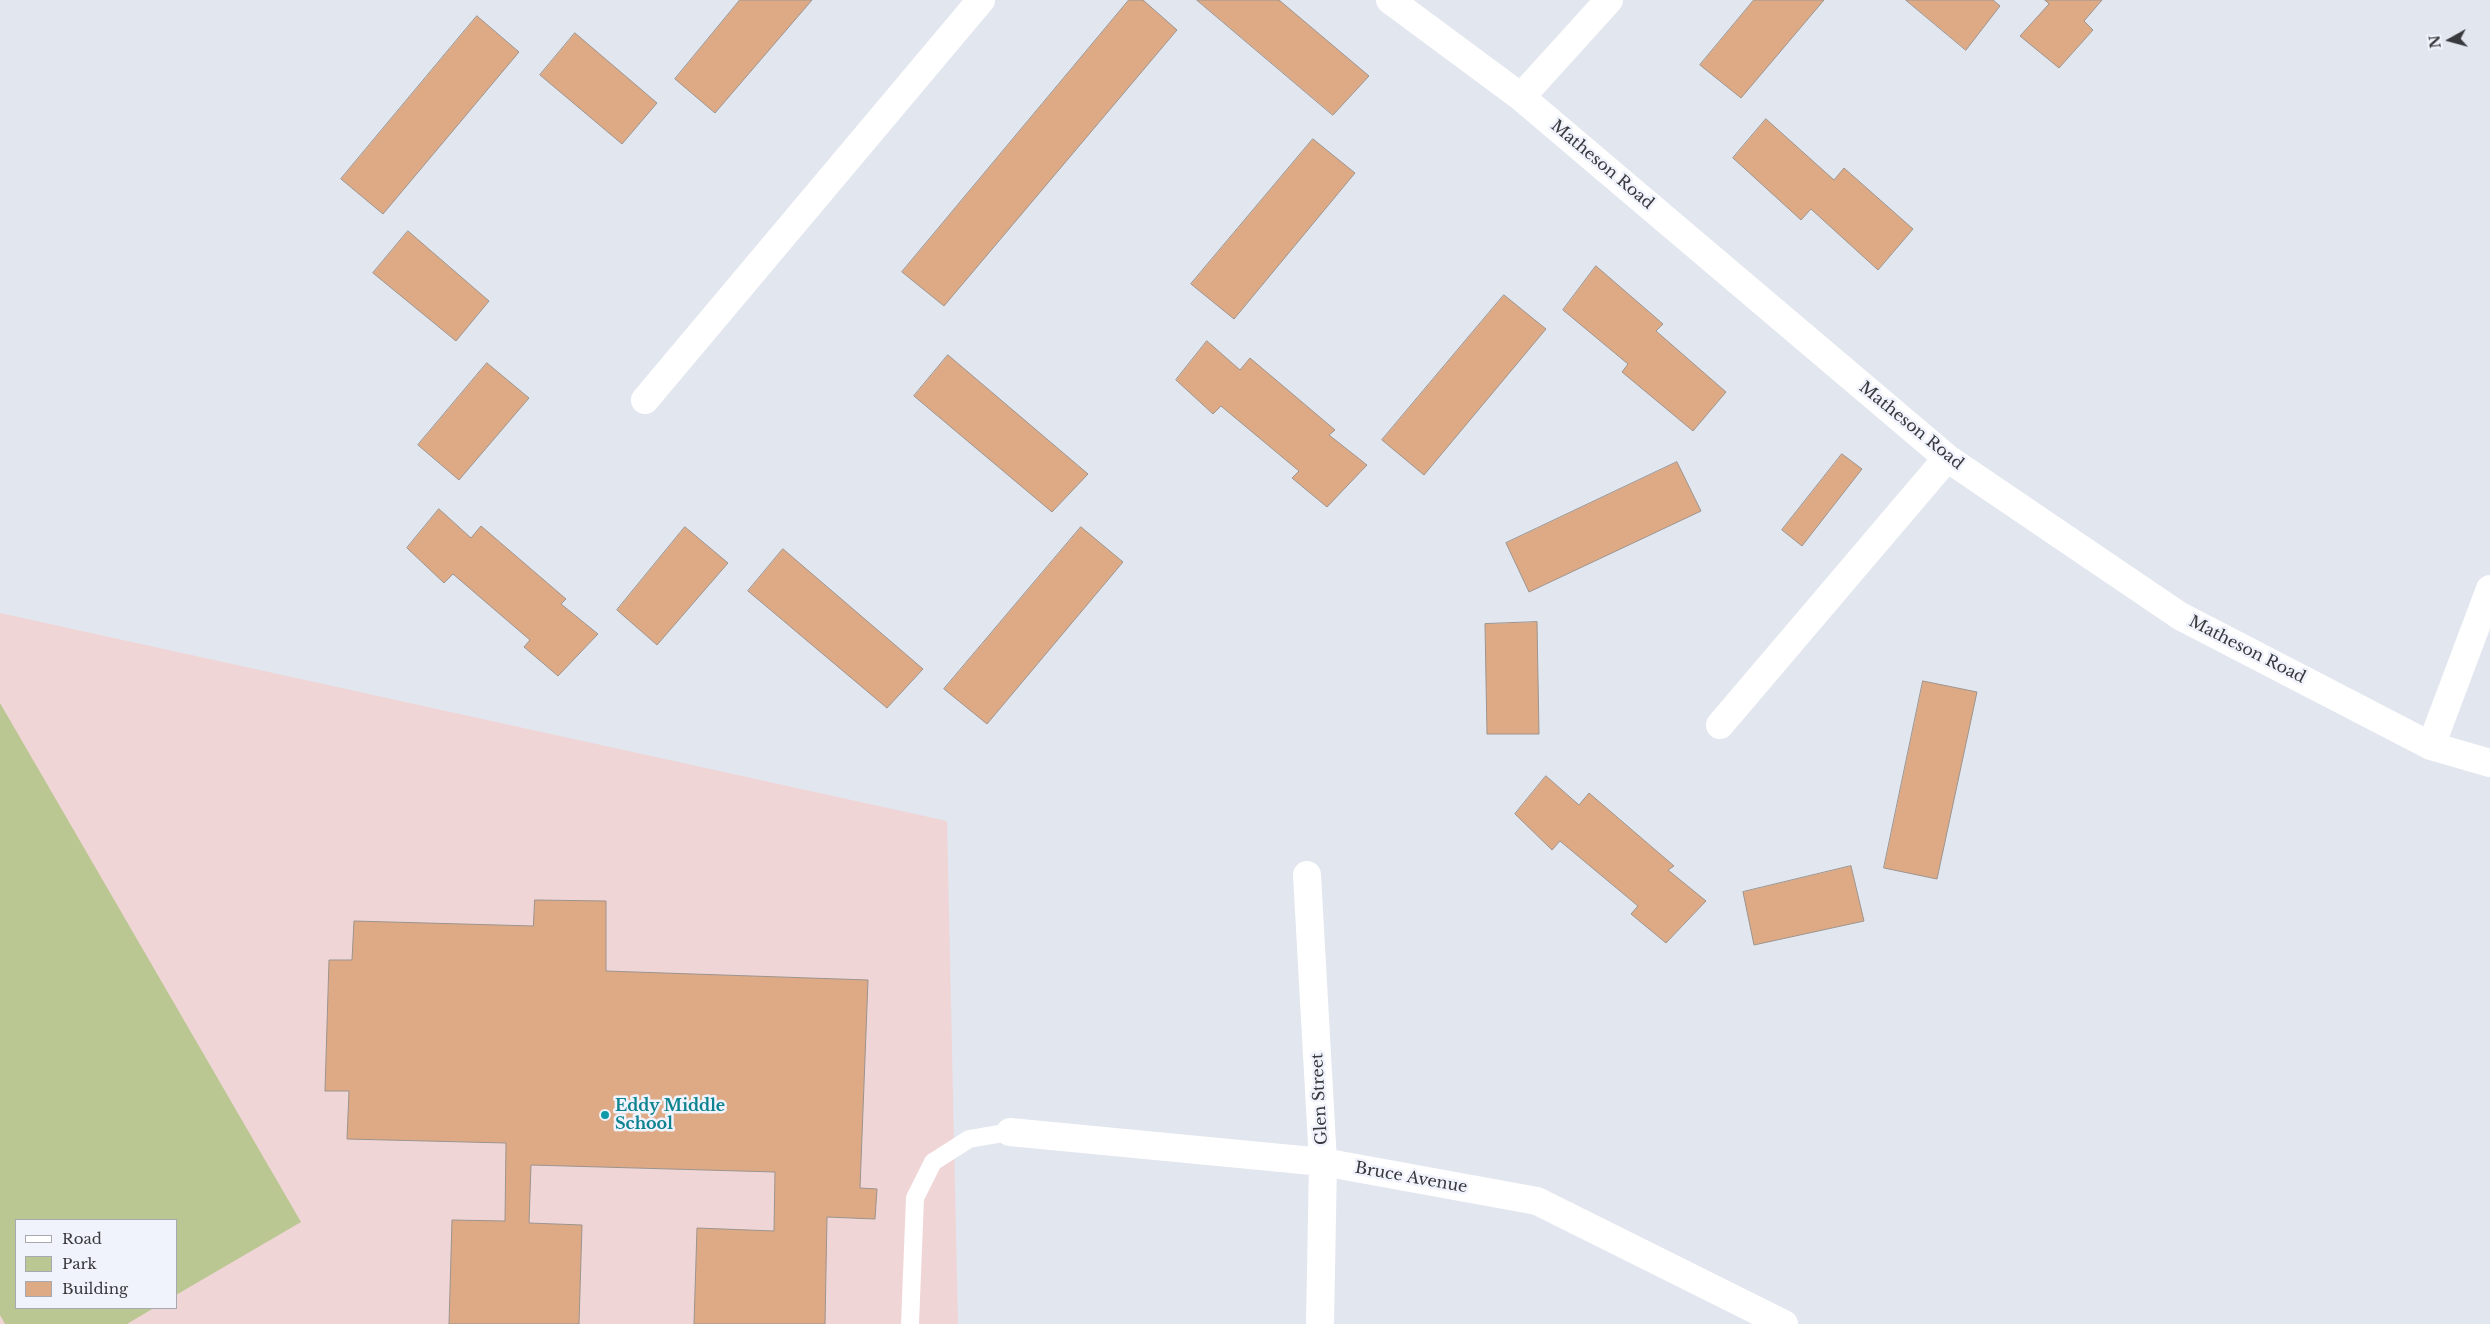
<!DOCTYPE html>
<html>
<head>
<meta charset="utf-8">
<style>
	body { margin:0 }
	#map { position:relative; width:2490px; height:1324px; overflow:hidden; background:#e2e6ef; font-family:"Libre Baskerville",serif }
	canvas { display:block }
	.legend { position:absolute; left:15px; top:1219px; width:162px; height:90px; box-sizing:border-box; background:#f0f3fc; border:1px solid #a6a9af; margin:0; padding:6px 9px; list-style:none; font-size:15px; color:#37393c }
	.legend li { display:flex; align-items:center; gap:10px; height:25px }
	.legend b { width:25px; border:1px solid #a6a9af }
	.north { position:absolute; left:2425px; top:15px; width:50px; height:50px; -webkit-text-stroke:4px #f0f3fc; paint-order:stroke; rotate:263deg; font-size:14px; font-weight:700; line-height:20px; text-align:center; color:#37393c }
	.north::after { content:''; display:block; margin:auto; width:18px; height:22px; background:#37393c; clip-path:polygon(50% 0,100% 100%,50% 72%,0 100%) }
</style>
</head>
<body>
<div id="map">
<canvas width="2490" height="1324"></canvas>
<ul class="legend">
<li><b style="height:6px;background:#fff"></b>Road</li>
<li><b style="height:14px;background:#bbc792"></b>Park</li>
<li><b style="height:14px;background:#deaa86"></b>Building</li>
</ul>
<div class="north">N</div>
</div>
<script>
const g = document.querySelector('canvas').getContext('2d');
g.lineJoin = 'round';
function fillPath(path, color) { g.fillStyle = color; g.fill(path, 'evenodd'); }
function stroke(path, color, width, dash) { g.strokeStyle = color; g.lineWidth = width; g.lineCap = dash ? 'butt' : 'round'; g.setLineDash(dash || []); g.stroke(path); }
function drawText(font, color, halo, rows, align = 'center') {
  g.font = font + ' "Libre Baskerville",serif'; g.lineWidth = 5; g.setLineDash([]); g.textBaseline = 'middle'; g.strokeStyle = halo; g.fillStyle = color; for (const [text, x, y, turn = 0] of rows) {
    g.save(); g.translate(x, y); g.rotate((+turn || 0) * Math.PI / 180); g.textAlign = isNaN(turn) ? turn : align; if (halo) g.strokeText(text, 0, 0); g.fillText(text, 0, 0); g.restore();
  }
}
fillPath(new Path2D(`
	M0,613l947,208 11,503h-958zM16,1220h160v88h-160z`), '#f0d5d6');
fillPath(new Path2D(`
	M0,703l301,519 -125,73v-75h-160v88h138l-27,16h-122l-5,-9z`), '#bbc792');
const building = new Path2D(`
	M740,0h72l-97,113 -40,-34z
	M1129,0h14l34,30 -233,276 -42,-34z
	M1197,0h82l90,76 -36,39z
	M1754,0h70l-83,98 -41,-33z
	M1906,0h87l7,6 -34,44z
	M2045,0h57l-18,21 9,9 -34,38 -39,-32 29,-32z
	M477,16l42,36 -136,162 -42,-35z
	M575,33l82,70 -35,41 -82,-69z
	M1766,119l68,61 10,-12 69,61 -35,41 -67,-61 -10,11 -68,-62z
	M1313,139l42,34 -121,146 -43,-35z
	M408,231l81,70 -33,40 -83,-68z
	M1596,266l67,58 -7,7 70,61 -33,39 -71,-59 6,-8 -65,-54z
	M1504,295l42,34 -122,146 -42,-35z
	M1207,341l33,29 10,-12 85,72 -6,5 38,30 -40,42 -35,-29 7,-7 -78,-65 -8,8 -37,-34z
	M948,355l140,119 -36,38 -138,-116z
	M487,363l42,35 -70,82 -41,-35z
	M1842,454l20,15 -60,77 -20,-16z
	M1677,462l24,49 -172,81 -23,-49z
	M439,509l32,29 10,-12 85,73 -5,5 37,30 -40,42 -34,-29 6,-7 -77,-66 -9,9 -37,-35z
	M685,527l43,36 -71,82 -40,-35z
	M1081,527l42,35 -136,162 -43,-35z
	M783,549l140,120 -36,39 -139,-117z
	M1537,622l2,112h-52l-2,-110z
	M1923,681l54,11 -40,187 -53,-11z
	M1546,776l33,29 10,-12 85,73 -6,4 38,31 -40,42 -35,-29 7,-8 -78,-65 -8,9 -37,-36z
	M1851,866l13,55 -110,24 -11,-53z
	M535,900l71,1v70l262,9 -8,208 17,1 -2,30 -48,-2 -2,107h-131l3,-96 77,3 1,-59 -244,-7 -2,58 53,2 -3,99h-130l3,-104 53,1 1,-78 -159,-4 2,-48h-24l4,-131h23l2,-39 179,5z`);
fillPath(building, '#deaa86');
stroke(building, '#9c948e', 1);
stroke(new Path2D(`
	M910,1324l5,-126 18,-36 36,-23 41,-7`), '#fff', 18);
stroke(new Path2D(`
	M1390,0l131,97 426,361 233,158 251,130 59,17
	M1521,97l88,-97
	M645,400l336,-400
	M1720,725l227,-267
	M2431,746l59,-157
	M1307,875l16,287 -3,162
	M1010,1132l313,30 214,39 247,123`), '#fff', 28);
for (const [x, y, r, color] of [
	[605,1115,5,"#0f9aa8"]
]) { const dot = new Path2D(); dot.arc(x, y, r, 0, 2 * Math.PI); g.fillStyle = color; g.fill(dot); stroke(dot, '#f0f3fc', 2); }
drawText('16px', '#37393c', '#f0f3fc', [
	["Matheson Road",1602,165,40],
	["Matheson Road",1911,426,39],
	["Matheson Road",2247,650,27],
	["Glen Street",1320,1099,-93],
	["Bruce Avenue",1411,1178,10]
]);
drawText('bold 16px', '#0d838f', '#f0f3fc', [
	["Eddy Middle",615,1106],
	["School",615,1124]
], 'left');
</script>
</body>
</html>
